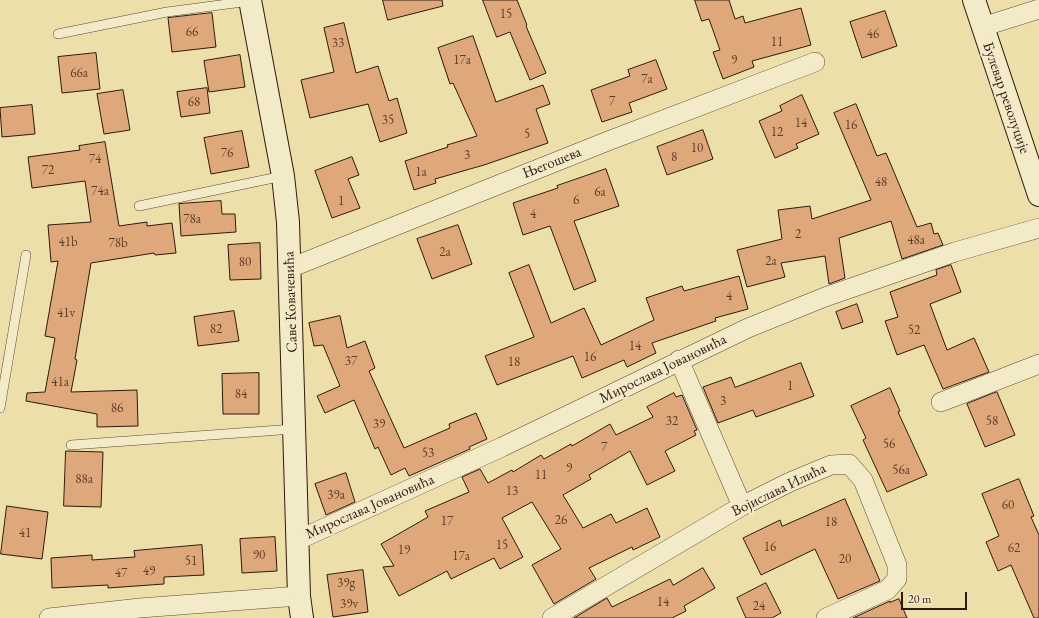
<!DOCTYPE html>
<html>
<head>
<meta charset="utf-8">
<style>
	body { margin:0 }
	#map { position:relative; width:1039px; height:618px; overflow:hidden; background:#eddfaa; font-family:"EB Garamond",serif }
	canvas { display:block }
	.scale { position:absolute; left:901px; top:592px; width:66px; height:18px; box-sizing:border-box; border:2px solid #2f180e; border-top:0; padding-left:5px; font-size:12px; line-height:14px; white-space:nowrap; color:#2f180e; -webkit-text-stroke:3px #f3eac8; paint-order:stroke }
</style>
</head>
<body>
<div id="map">
<canvas width="1039" height="618"></canvas>
<div class="scale">20 m</div>
</div>
<script>
const g = document.querySelector('canvas').getContext('2d');
g.lineJoin = 'round';
function fillPath(path, color) { g.fillStyle = color; g.fill(path, 'evenodd'); }
function stroke(path, color, width, dash) { g.strokeStyle = color; g.lineWidth = width; g.lineCap = dash ? 'butt' : 'round'; g.setLineDash(dash || []); g.stroke(path); }
function drawText(font, color, halo, rows, align = 'center') {
  g.font = font + ' "EB Garamond",serif'; g.lineWidth = 4; g.setLineDash([]); g.textBaseline = 'middle'; g.strokeStyle = halo; g.fillStyle = color; for (const [text, x, y, turn = 0] of rows) {
    g.save(); g.translate(x, y); g.rotate((+turn || 0) * Math.PI / 180); g.textAlign = isNaN(turn) ? turn : align; if (halo) g.strokeText(text, 0, 0); g.fillText(text, 0, 0); g.restore();
  }
}
const building = new Path2D(`
	M383,0h59l1,6 -55,14z
	M483,0h34l10,25 -1,1 20,47 -16,7 -20,-48 -13,5z
	M695,0h34l6,19 8,-3 2,7 56,-15 10,37 -59,16 2,6 -31,12 -10,-27 7,-2 -11,-31 -7,2z
	M885,11l12,35 -35,12 -12,-36z
	M212,13l4,34 -44,5 -4,-34z
	M344,23l12,50 22,-7 11,35 8,-3 10,35 -27,9 -12,-38 -58,14 -9,-38 33,-8 -10,-44z
	M473,36l23,66 47,-17 7,19 -14,5 12,34 -64,22 -49,14 1,4 -22,7 -9,-29 43,-14 -1,-2 30,-9 -24,-53 -3,1 -12,-36z
	M96,53l4,36 -38,4 -4,-36z
	M240,55l5,32 -36,5 -5,-31z
	M656,60l11,29 -38,14 3,9 -30,10 -11,-32 39,-14 -2,-6z
	M207,88l3,25 -29,4 -4,-25z
	M123,90l7,40 -26,4 -7,-40z
	M802,95l17,39 -23,10 2,4 -23,10 -16,-37 23,-10 -2,-5z
	M856,104l21,52 9,-3 31,74 14,-4 3,11 4,-1 5,12 -41,14 -11,-38 -52,17 6,40 -16,6 -4,-28 -44,7 4,14 -38,10 -10,-37 45,-11 -4,-29 32,-4 2,13 59,-19 -37,-87z
	M32,105l3,29 -33,3 -2,-29z
	M703,130l10,29 -46,16 -10,-28z
	M242,131l7,36 -38,7 -7,-36z
	M105,142l14,84 28,-4v4l25,-3 4,30 -21,2 -1,-2 -63,10 -16,96 2,1 -6,32 66,-2 1,36 -41,1v-13l-71,-13 1,-8 18,-1 10,-54 -10,-2 13,-75 -7,1 -3,-37 43,-3 -6,-41 -53,7 -4,-31 52,-7 -1,-4z
	M352,157l7,18 -11,4 12,29 -28,10 -17,-47z
	M606,169l13,37 -45,15 22,60 -22,9 -24,-64 -27,9 -10,-32 45,-15 -1,-2z
	M221,201l1,13h13l1,18 -55,4 -2,-32z
	M458,225l14,39 -40,15 -15,-40z
	M260,243l1,36 -31,1 -2,-35z
	M529,265l22,58 33,-15 17,37 53,-25 -8,-22 36,-12 2,5 55,-15 9,33 -33,9 1,3 -64,22 4,10 -29,14 -3,-7 -42,18 -9,-22 -76,29 -12,-29 49,-19 -25,-64z
	M951,265l10,27 -31,12 17,46 27,-12 15,34 -46,17 -19,-44 -27,10 -12,-34 13,-4 -8,-25 47,-17 -1,-5z
	M857,304l6,18 -21,7 -6,-17z
	M234,311l5,30 -41,5 -4,-29z
	M340,316l7,32 18,-7 10,27 -6,3 35,77 46,-20 -1,-4 27,-11 11,26 -18,8 1,2 -61,27 -4,-8 -14,7 -13,-28 -3,2 -21,-49 -29,13 -8,-17 23,-10 -17,-41 -9,1 -5,-23z
	M801,363l13,33 -58,21 -3,-7 -35,13 -15,-36 28,-10 4,10z
	M259,373v41h-36l-1,-40z
	M890,388l10,23 -2,1 29,63 -40,17 -24,-52 3,-2 -15,-32z
	M997,392l18,43 -30,12 -18,-43z
	M674,393l2,4 6,-2 15,35 -3,1 2,4 -31,16 10,20 -28,14 -17,-34 -41,24 2,4 -28,16 20,33 28,-14 5,9 31,-15 13,29 -27,13 -1,-3 -43,21 7,11 -42,25 -22,-39 29,-16 -29,-47 -30,16 21,39 -23,12 -6,-11 -43,21 -4,-8 -48,25 -16,-29 11,-1 -13,-22 47,-27 -3,-6 44,-19 -7,-15 18,-8 8,14 24,-13 1,2 28,-17 3,4 27,-15 1,2 38,-22 6,11 37,-18 -6,-10z
	M66,451l37,1 -2,55 -37,-1z
	M346,473l9,29 -29,13 -11,-31z
	M1019,479l15,37 -3,1 8,18v83h-5l-23,-53 -13,6 -12,-29 13,-6 -17,-42z
	M845,499l35,82 -42,18 -23,-50 -54,26 -18,-37 37,-18 2,6z
	M7,506l41,6 -6,47 -41,-5z
	M275,537l2,34 -35,2 -2,-34z
	M202,545l2,30 -40,2v7l-56,4v-3l-56,3 -1,-30 41,-3v5l43,-3 -1,-6z
	M703,568l12,20 -31,18 2,5 -14,7h-98l33,-20 5,9 58,-28 3,6z
	M363,570l5,42 -35,5 -6,-42z
	M766,583l15,30 -9,5h-26l-9,-20z
	M899,599l8,19h-54l37,-17v1z`);
fillPath(building, '#dfa87b');
stroke(building, '#2f180e', 1);
const lane = new Path2D(`
	M58,34l109,-22 83,-11
	M139,206l144,-30
	M0,408l26,-153
	M71,445l223,-16`);
const street = new Path2D(`
	M982,27l57,-18
	M290,268l318,-127 207,-79
	M679,360l63,146
	M941,402l98,-38
	M298,540l204,-93 246,-119 77,-31 130,-45 84,-24
	M49,618l91,-10 159,-12
	M552,618l190,-112 48,-24 41,-17 18,-1 14,16 34,85v14l-10,11 -61,28`);
const secondary = new Path2D(`
	M250,0l33,176 5,46 11,374 3,22
	M974,0l65,195`);
stroke(lane, '#5e4a35', 10);
stroke(street, '#5e4a35', 20);
stroke(secondary, '#2f180e', 24);
stroke(lane, '#f3eac8', 9);
stroke(street, '#f3eac8', 19);
stroke(secondary, '#f3eac8', 22);
drawText('13px', '#5b3c29', null, [
	["15",506,14],
	["66",192,32],
	["46",873,34],
	["11",777,42],
	["33",338,43],
	["17a",462,60],
	["9",734,60],
	["66a",79,73],
	["7a",647,79],
	["7",612,101],
	["68",194,102],
	["35",388,120],
	["14",801,123],
	["16",851,125],
	["12",777,132],
	["5",527,134],
	["10",697,148],
	["76",227,153],
	["3",467,155],
	["8",674,157],
	["74",95,159],
	["72",48,170],
	["1a",421,172],
	["48",881,182],
	["74a",100,191],
	["6a",600,192],
	["6",576,200],
	["1",341,201],
	["4",533,214],
	["78a",192,219],
	["2",798,234],
	["48a",916,240],
	["41b",68,242],
	["78b",118,243],
	["2a",445,252],
	["2a",771,261],
	["80",245,262],
	["4",729,296],
	["41v",66,313],
	["82",216,329],
	["52",914,330],
	["14",635,346],
	["16",590,357],
	["37",351,361],
	["18",514,362],
	["41a",60,382],
	["1",790,386],
	["84",241,394],
	["3",723,401],
	["86",117,408],
	["32",672,421],
	["58",992,421],
	["39",379,424],
	["56",889,444],
	["7",604,447],
	["53",428,453],
	["9",569,468],
	["56a",901,470],
	["11",541,475],
	["88a",84,479],
	["13",512,491],
	["39a",336,495],
	["60",1008,505],
	["26",561,520],
	["17",447,521],
	["18",831,522],
	["41",25,533],
	["15",502,545],
	["16",770,547],
	["62",1014,548],
	["19",404,550],
	["90",259,555],
	["17a",461,556],
	["20",845,559],
	["51",191,561],
	["49",149,571],
	["47",121,573],
	["39g",346,583],
	["14",663,602],
	["39v",349,604],
	["24",759,606]
]);
drawText('15px', '#2f180e', '#f3eac8', [
	["Булевар револуције",1006,98,71],
	["Његошева",552,163,-22],
	["Саве Ковачевића",291,302,-92],
	["Мирослава Јовановића",663,369,-26],
	["Војислава Илића",779,490,-26],
	["Мирослава Јовановића",370,507,-24]
]);
</script>
</body>
</html>
